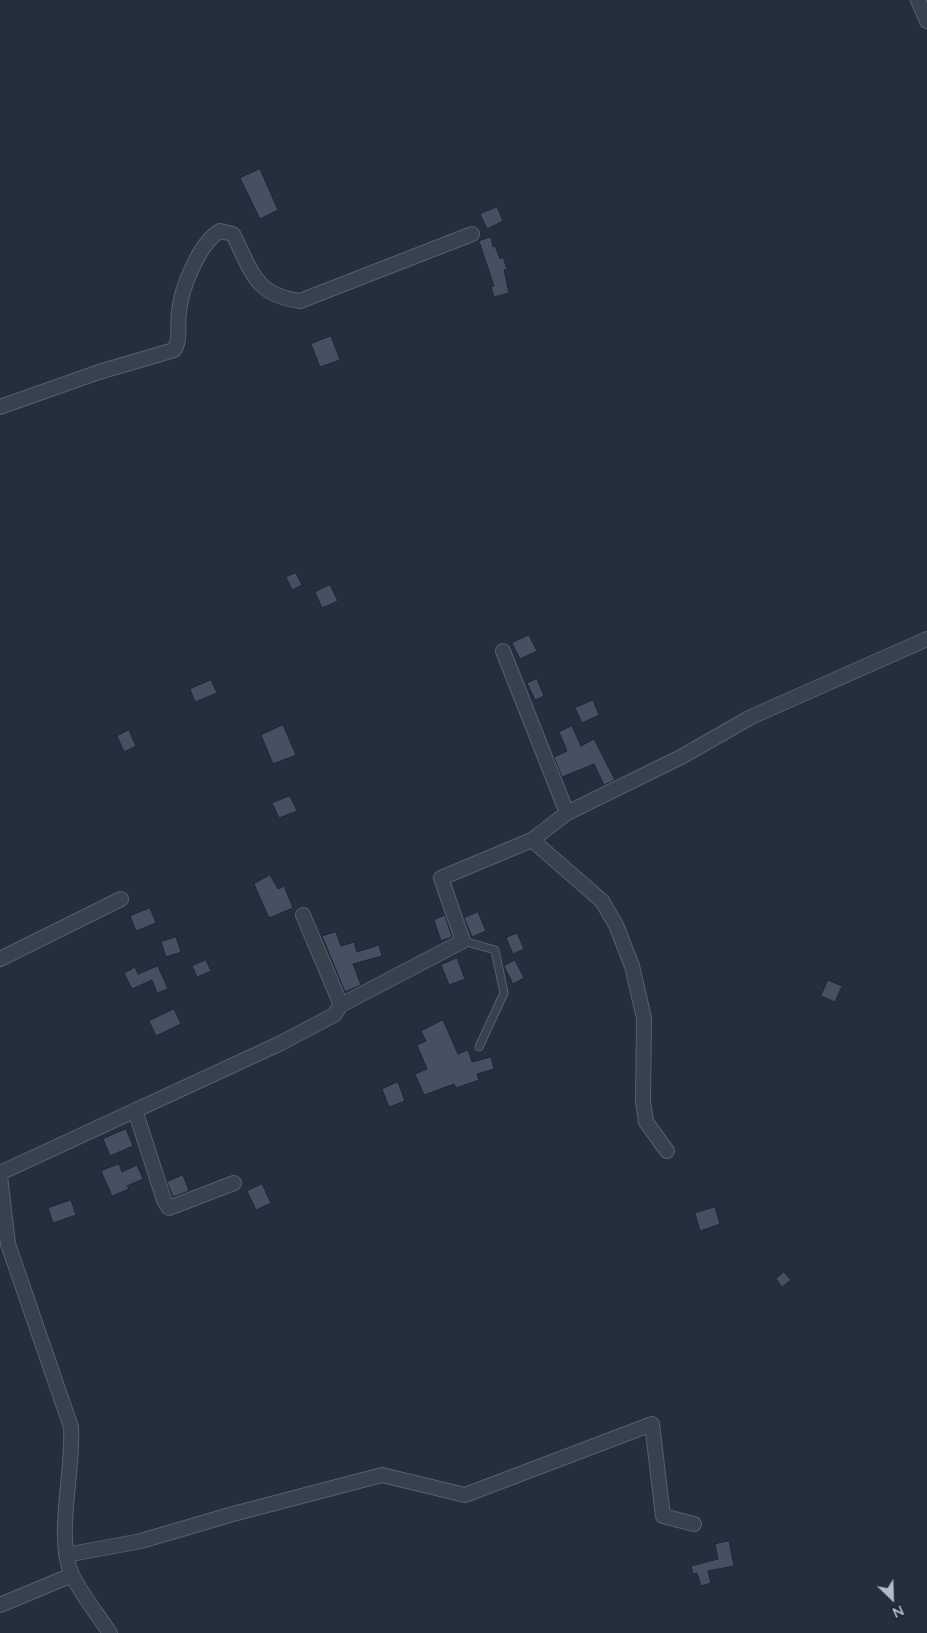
<!DOCTYPE html>
<html>
<head>
<meta charset="utf-8">
<style>
	body { margin:0 }
	#map { position:relative; width:927px; height:1633px; overflow:hidden; background:#242f3e; font-family:Lato,sans-serif }
	canvas { display:block }
	.north { position:absolute; left:867px; top:1573px; width:50px; height:50px; -webkit-text-stroke:4px #1d2633; paint-order:stroke; rotate:156deg; font-size:14px; font-weight:700; line-height:20px; text-align:center; color:#b4bcc9 }
	.north::after { content:''; display:block; margin:auto; width:18px; height:22px; background:#b4bcc9; clip-path:polygon(50% 0,100% 100%,50% 72%,0 100%) }
</style>
</head>
<body>
<div id="map">
<canvas width="927" height="1633"></canvas>
<div class="north">N</div>
</div>
<script>
const g = document.querySelector('canvas').getContext('2d');
g.lineJoin = 'round';
function fillPath(path, color) { g.fillStyle = color; g.fill(path, 'evenodd'); }
function stroke(path, color, width, dash) { g.strokeStyle = color; g.lineWidth = width; g.lineCap = dash ? 'butt' : 'round'; g.setLineDash(dash || []); g.stroke(path); }
const building = new Path2D(`
	M260,169l18,41 -18,9 -20,-41z
	M497,207l6,14 -16,8 -7,-15z
	M491,237l2,10 2,-1 5,13 3,-2 4,12 -3,1 5,23 -15,4 -3,-10 3,-1 -15,-45z
	M331,336l9,24 -20,7 -9,-23z
	M296,573l6,12 -10,5 -6,-13z
	M330,585l8,16 -16,7 -7,-16z
	M529,635l8,16 -17,8 -8,-16z
	M537,679l7,17 -9,4 -8,-17z
	M211,680l6,13 -22,9 -5,-13z
	M593,700l6,15 -17,8 -7,-15z
	M283,725l13,30 -23,9 -12,-29z
	M572,726l9,20 13,-7 21,41 -11,5 -10,-21 -32,13 -8,-20 13,-6 -8,-19z
	M129,730l7,16 -12,6 -7,-16z
	M290,796l7,15 -18,7 -7,-15z
	M270,875l8,14 6,-3 9,22 -24,10 -15,-34z
	M150,908l6,15 -20,8 -6,-15z
	M478,912l8,19 -14,6 -8,-19z
	M445,915l7,22 -11,4 -7,-21z
	M336,932l5,14 13,-4 3,10 22,-7 3,11 -29,8 8,21 -16,7 -23,-56z
	M517,933l7,16 -11,5 -7,-16z
	M176,937l5,15 -15,5 -5,-15z
	M457,958l8,21 -16,6 -8,-20z
	M206,960l5,11 -14,6 -5,-11z
	M515,960l9,18 -11,6 -9,-18z
	M158,966l10,23 -11,4 -5,-13 -20,9 -8,-16 11,-6 3,7z
	M828,980l14,6 -7,16 -14,-6z
	M174,1009l7,15 -25,12 -7,-15z
	M443,1020l15,34 10,-4 4,12 19,-5 3,12 -17,5 2,6 -23,8 -2,-4 -30,11 -9,-21 12,-5 -10,-24 9,-4 -5,-10z
	M398,1082l7,19 -16,6 -7,-18z
	M126,1129l7,17 -23,10 -7,-17z
	M119,1164l3,8 15,-7 6,14 -16,7 2,3 -17,7 -11,-25z
	M183,1175l6,16 -16,6 -6,-15z
	M262,1184l9,19 -15,7 -9,-19z
	M71,1200l5,15 -23,8 -5,-15z
	M715,1207l5,17 -20,7 -5,-18z
	M784,1272l7,8 -9,7 -6,-8z
	M729,1541l5,25 -26,5 3,12 -10,3 -4,-13 -4,1 -2,-8 27,-7 -3,-15z`);
fillPath(building, '#455162');
stroke(building, '#1f2835', 1);
const lane = new Path2D(`
	M463,941l32,9 9,43 -25,54`);
const street = new Path2D(`
	M918,0l9,21
	M0,407l99,-35 75,-22c7,-9 3,-26 5,-38 2,-23 20,-69 41,-81l13,3c19,37 21,61 67,67l172,-67
	M503,651l64,162
	M532,840l70,61 14,24 16,41 12,52 -1,83 3,21 21,29
	M303,915l38,90
	M0,959l121,-60
	M135,1110l29,90 5,8 65,-25
	M0,1173l281,-130 53,-28 7,-10 122,-64 -22,-63 91,-38 35,-27 114,-56 70,-40 176,-78
	M0,1176l8,68 63,183c3,43 -16,111 1,148 10,20 25,39 38,58
	M66,1555l75,-14 92,-27 149,-39 83,20 187,-71 11,92 31,8
	M0,1605l72,-30`);
stroke(lane, '#565f6c', 9);
stroke(street, '#565f6c', 16);
stroke(lane, '#38414e', 7);
stroke(street, '#38414e', 14);
</script>
</body>
</html>
